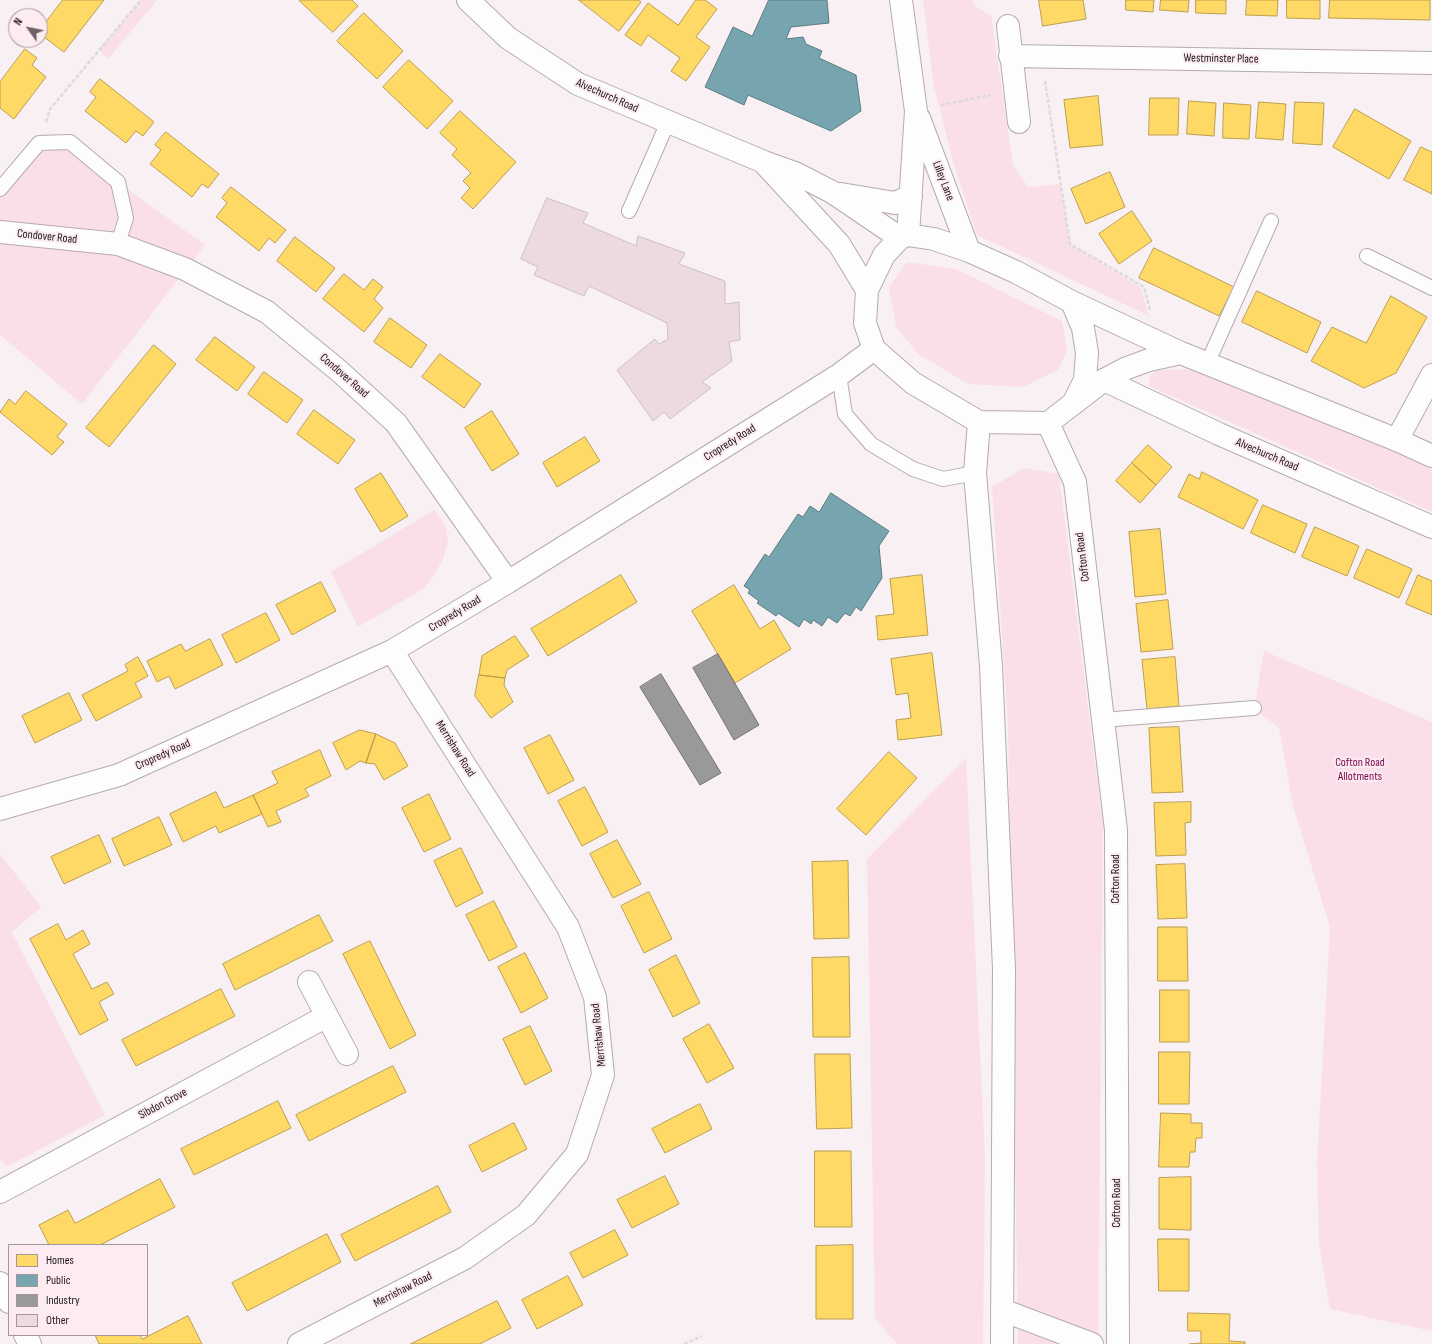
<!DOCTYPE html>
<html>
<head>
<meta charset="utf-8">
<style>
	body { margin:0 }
	#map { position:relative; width:1432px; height:1344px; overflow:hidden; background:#f8f0f3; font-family:"Sofia Sans Condensed",sans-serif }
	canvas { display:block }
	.legend { position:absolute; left:8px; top:1244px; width:140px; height:92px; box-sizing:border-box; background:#fcecf2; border:1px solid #a4969b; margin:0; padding:5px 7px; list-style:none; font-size:12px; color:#201419 }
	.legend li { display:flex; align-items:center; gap:8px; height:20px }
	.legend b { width:20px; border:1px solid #a4969b }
	.north { position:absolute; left:8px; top:8px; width:40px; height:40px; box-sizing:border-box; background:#fcecf2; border:1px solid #a4969b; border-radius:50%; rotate:303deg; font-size:11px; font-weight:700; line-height:16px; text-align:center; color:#201419 }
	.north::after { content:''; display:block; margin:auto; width:14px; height:18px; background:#6c6165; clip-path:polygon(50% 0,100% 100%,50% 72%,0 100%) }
</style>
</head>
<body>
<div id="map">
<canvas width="1432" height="1344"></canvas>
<ul class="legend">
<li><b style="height:11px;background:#ffd966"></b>Homes</li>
<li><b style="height:11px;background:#76a5af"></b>Public</li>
<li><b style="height:11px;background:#999"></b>Industry</li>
<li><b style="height:11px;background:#ecd9e1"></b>Other</li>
</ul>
<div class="north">N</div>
</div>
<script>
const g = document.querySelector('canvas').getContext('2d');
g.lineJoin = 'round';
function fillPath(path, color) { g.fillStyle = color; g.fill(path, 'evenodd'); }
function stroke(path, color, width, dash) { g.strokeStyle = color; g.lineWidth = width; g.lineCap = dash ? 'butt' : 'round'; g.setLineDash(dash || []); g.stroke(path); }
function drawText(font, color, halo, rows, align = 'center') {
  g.font = font + ' "Sofia Sans Condensed",sans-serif'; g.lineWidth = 4; g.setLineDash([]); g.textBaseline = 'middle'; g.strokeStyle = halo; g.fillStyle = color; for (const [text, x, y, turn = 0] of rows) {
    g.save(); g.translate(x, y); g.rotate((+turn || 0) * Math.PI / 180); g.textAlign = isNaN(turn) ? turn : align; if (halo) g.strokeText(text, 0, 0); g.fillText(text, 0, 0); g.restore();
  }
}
fillPath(new Path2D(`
	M141,0h16l-49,59 -9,-9z
	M923,0h50l1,6 17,9 22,150 15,22 32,-3 10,60 71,44 8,28 -172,-81 -23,-70 -20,-78z
	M70,142l48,40 87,63 -123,159 -82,-69v-146l39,-46z
	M907,262l49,7 106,52 5,29 -9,20 -35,17 -55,-3 -50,-30 -22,-27 -7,-40z
	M1202,369l230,97v46l-283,-126 1,-10 7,-6z
	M1024,468l35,6 44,352 -5,518h-80l-10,-619 -16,-238z
	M434,510l12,16 2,15 -5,18 -10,18 -10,12 -65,38 -27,-55z
	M1264,651l168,71v609l-102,-22 -11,-67 -2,-78 13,-237 -37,-121 -14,-78 -25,-20z
	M966,758l19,400 -2,186h-86l-22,-26 -8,-459z
	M0,854l41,53 -29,25 93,183 -97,51 -8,-6z`), '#fadfea');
const homes = new Path2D(`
	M63,0h41l-40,52 -24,-18v-4z
	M299,0h53l6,6 -25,26z
	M579,0h59l3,2 -22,29z
	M696,0h9l12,9 -21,28 14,10 -24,34 -15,-10 9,-13 -32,-23 -7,11 -16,-11 23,-32 30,22z
	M1039,0h44l3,19 -43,7z
	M1126,0h28l-1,12 -27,-2z
	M1161,0h28l-1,12 -28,-2z
	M1196,0h30v14l-30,-1z
	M1247,0h31l-1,16 -31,-1z
	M1287,0h33v19l-33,-1z
	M1330,0h100v20l-101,-2z
	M364,13l39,38 -26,28 -40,-38z
	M25,49l12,9 -5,7 14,12 -32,42 -14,-11v-26z
	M409,60l44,41 -26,28 -44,-42z
	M100,79l54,43 -11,14 -7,-5 -10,12 -41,-32 11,-14 -6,-5z
	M1098,96l5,49 -33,3 -6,-48z
	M1150,98h29l-1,37h-29z
	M1189,101l27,2 -2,33 -27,-2z
	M1259,102l27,2 -3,36 -27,-2z
	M1295,102l29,1 -2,42 -29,-2z
	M1224,103l27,2 -2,34 -26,-1z
	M1355,109l56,32 -22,38 -56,-32z
	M460,111l56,51 -43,47 -12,-11 9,-10 -7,-7 8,-8 -19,-18 5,-6 -17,-16z
	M166,132l53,42 -11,14 -6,-4 -10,13 -42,-33 11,-14 -6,-5z
	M1421,147l11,5v42l-28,-14z
	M1110,172l15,35 -39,17 -15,-35z
	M231,187l55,43 -11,13 -6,-5 -10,13 -43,-34 11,-14 -5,-5z
	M1132,211l20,30 -33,23 -20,-30z
	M295,237l40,31 -19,24 -39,-31z
	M1154,248l80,39 -15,29 -80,-38z
	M344,274l20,16 9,-11 10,8 -9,12 9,9 -19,24 -41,-33z
	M1257,291l64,31 -14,31 -65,-31z
	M1391,296l36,21 -31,56 -32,15 -53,-27 21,-34 34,16z
	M390,318l37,27 -16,23 -37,-26z
	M215,337l40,30 -18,24 -41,-31z
	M154,345l22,19 -67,83 -23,-19z
	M440,354l41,30 -17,24 -42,-31z
	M264,372l39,28 -16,23 -39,-29z
	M26,391l41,33 -10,13 7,5 -12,13 -52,-43 9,-13 6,5z
	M314,410l41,30 -17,24 -41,-30z
	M492,411l27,43 -27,17 -27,-43z
	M585,437l15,24 -43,26 -14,-24z
	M1148,445l24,22 -16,18 -24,-22z
	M1132,463l24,22 -16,18 -24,-22z
	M1202,472l56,28 -15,29 -65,-32 11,-23 10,5z
	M381,473l27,43 -27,16 -26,-43z
	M1263,505l44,19 -12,29 -44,-20z
	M1315,527l44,19 -12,30 -45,-19z
	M1160,529l6,65 -31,3 -6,-65z
	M1367,549l45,20 -13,29 -45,-20z
	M621,575l16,27 -89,54 -17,-27z
	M922,575l6,60 -50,5 -2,-24 18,-2 -4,-35z
	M1418,575l14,6v34l-26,-11z
	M321,582l15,29 -44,24 -16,-30z
	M734,585l26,44 14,-9 17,29 -56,34 -43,-72z
	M1168,600l5,49 -32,3 -5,-48z
	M266,613l14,27 -44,23 -14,-28z
	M515,636l14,20 -22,14 -2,8 -26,-3 3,-19z
	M210,639l13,26 -48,24 -6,-13 -12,6 -10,-21 34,-17 4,7z
	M932,653l10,82 -44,5 -2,-20 15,-2 -3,-25 -12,2 -5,-36z
	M138,657l10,19 -13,7 7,14 -46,24 -14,-26 46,-24 -3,-6z
	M1175,657l4,49 -32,3 -5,-49z
	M479,675l26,3 -1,7 9,17 -22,16 -16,-22z
	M69,693l13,27 -47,23 -13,-27z
	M1179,727l4,65 -31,1 -3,-65z
	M360,730l16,4 -10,29 -6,-2 -14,9 -13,-27z
	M376,734l19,9 13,23 -24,14 -9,-16 -9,-1z
	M550,735l24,45 -26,14 -24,-46z
	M320,750l11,26 -26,13 4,7 -33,15 5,11 -13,5 -15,-32 25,-12 -6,-11z
	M889,752l28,26 -51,57 -29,-26z
	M585,787l23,45 -26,14 -24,-45z
	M216,792l8,16 29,-13 9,19 -43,19 -3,-7 -33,16 -13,-28z
	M429,794l22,45 -27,13 -22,-44z
	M1191,802v20l-6,1 1,32 -30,1 -2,-53z
	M159,817l13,28 -48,21 -12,-27z
	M99,835l12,27 -47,22 -13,-27z
	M617,840l24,44 -28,14 -23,-44z
	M461,848l22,45 -27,14 -22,-46z
	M848,861l1,77 -35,1 -2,-77z
	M1185,864l2,54 -29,1 -2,-54z
	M649,892l23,47 -28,14 -23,-47z
	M494,901l23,46 -28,14 -23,-46z
	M319,915l14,26 -98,49 -12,-26z
	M58,924l8,16 17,-10 7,14 -17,10 19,35 15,-7 7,12 -15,8 9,18 -28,15 -50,-96z
	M1158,927h29l1,54h-30z
	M370,941l46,94 -26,14 -47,-95z
	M525,953l23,45 -27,15 -23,-46z
	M676,955l24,48 -27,14 -24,-47z
	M849,957l1,80h-37l-1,-79z
	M221,989l14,27 -99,50 -14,-26z
	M1160,990h29v52h-29z
	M709,1024l25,44 -27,15 -24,-44z
	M530,1026l22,45 -27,14 -22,-46z
	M1159,1052h31l-1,52h-30z
	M815,1054h35l2,74 -35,1z
	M393,1066l13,26 -97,49 -13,-26z
	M278,1101l13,27 -97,47 -13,-26z
	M700,1104l12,25 -47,24 -13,-24z
	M1161,1113l30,1v9h11v15h-6l-1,14h-5l-1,15h-30z
	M514,1123l13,26 -45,23 -13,-26z
	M815,1151h36l1,76h-37z
	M665,1176l14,28 -47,24 -15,-28z
	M1191,1177v53l-32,-1v-51z
	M160,1179l15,28 -75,38h-51l-10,-20 29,-15 7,13z
	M438,1186l13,26 -96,49 -14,-26z
	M615,1230l13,25 -45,23 -13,-25z
	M327,1234l14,28 -94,49 -15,-28z
	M1158,1239h31v52h-30z
	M853,1245v74h-37v-73z
	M568,1276l15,29 -46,24 -15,-29z
	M497,1301l14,27 -31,16h-69z
	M1188,1313l42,1 -1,27 16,1v2h-56l12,-1v-12h-13z
	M188,1316l14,28h-103l-4,-9h45l2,4z`);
fillPath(homes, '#ffd966');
stroke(homes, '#bc9e4f', 1);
const public = new Path2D(`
	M769,0h58l2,23 -38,4 -5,12 17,-2 3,7 16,7 -3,7 37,17 5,36 -30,20 -83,-36 -4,10 -39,-18 28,-60 19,9z
	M831,493l58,38 -10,15 3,32 -21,33 -5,-4 -6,9 -5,-3 -8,10 -9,-6 -6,9 -9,-6 -2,4 -7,-5 -5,8 -21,-14 -2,3 -19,-13 2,-2 -11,-8 2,-3 -6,-4 21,-32 4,3 29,-43 5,3 7,-11 9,6z`);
fillPath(public, '#76a5af');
stroke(public, '#5c7a82', 1);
const industry = new Path2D(`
	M718,654l41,71 -25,15 -41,-72z
	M661,674l60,99 -21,12 -60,-98z`);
fillPath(industry, '#999');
stroke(industry, '#757173', 1);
const building = new Path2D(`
	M547,198l41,15 -5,10 53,23 2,-10 47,17 -6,11 46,17v23l14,-2 1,38 -11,2 3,19 -30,21 9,6 -41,31 -6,-7 -11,9 -36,-51 38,-31 4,5 9,-5 -1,-16 -78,-37 -5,10 -50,-21 4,-8 -17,-8z`);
fillPath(building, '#ecd9e1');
stroke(building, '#cbc1c5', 1);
const lane = new Path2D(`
	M0,189l39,-46 31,-1 48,40 8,36 -8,26
	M629,211l39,-89
	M1367,256l65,32
	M1207,364l64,-143
	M839,375l6,39 26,30 42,25 30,10 32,-6
	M1102,720l152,-12`);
const street = new Path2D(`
	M1008,26l11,96
	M1010,56l422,7
	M0,232l118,12 67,25 82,43 71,58 58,53 112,159
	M1104,380l115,54 213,93
	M1048,423l27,59 41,348 2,514
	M1397,440l35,-65
	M0,809l119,-34 273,-124 116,-69 331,-207 35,-26
	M309,982l38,72
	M0,1192l327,-176
	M0,1283l9,19
	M1002,1310l90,34
	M25,1335l5,9
	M299,1344l166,-86 61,-43 51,-61 26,-79 -8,-78 -27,-70 -176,-276`);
const secondary = new Path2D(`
	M468,0l40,38 70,46 186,78 31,11 37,19 68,46
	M901,0l15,111 -8,124
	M919,118l50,133
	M765,164l74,80 28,46
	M841,194l54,9 16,-7
	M1072,302l109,51 216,87 35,16
	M1074,402l11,-22 2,-27 -4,-25 -11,-26 -56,-30 -47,-21 -35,-12 -26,-4 -8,3 -16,17 -17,35 -2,33 9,26 39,34 66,39 69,1 56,-43 23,-12 22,-8 32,-7
	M979,422l-4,51 16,193 13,303 -2,375`);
stroke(lane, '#b5abaf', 16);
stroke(street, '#b5abaf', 24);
stroke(secondary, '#b5abaf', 24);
stroke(new Path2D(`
	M1045,81l25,163 74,43 6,23
	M941,105l50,-10
	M46,122l4,-13 91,-109
	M684,1344l18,-8`), '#dcdada', 2.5, [4, 2]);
stroke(lane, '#fefdfd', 14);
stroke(street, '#fefdfd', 22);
stroke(secondary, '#fefdfd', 22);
drawText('12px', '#201419', '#fcecf2', [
	["Westminster Place",1221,59,1],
	["Alvechurch Road",607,96,24],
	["Lilley Lane",943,181,69],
	["Condover Road",47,237,6],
	["Condover Road",344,376,41],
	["Cropredy Road",730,443,-32],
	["Alvechurch Road",1267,455,23],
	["Cofton Road",1083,557,-97],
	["Cropredy Road",455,614,-31],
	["Merrishaw Road",455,749,58],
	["Cropredy Road",163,755,-24],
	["Cofton Road",1116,879,-90],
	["Merrishaw Road",599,1035,-96],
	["Sibdon Grove",163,1104,-28],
	["Cofton Road",1117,1203,-90],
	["Merrishaw Road",403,1290,-27]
]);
drawText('12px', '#770048', '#fcecf2', [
	["Cofton Road",1360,763],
	["Allotments",1360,777]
]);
</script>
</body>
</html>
